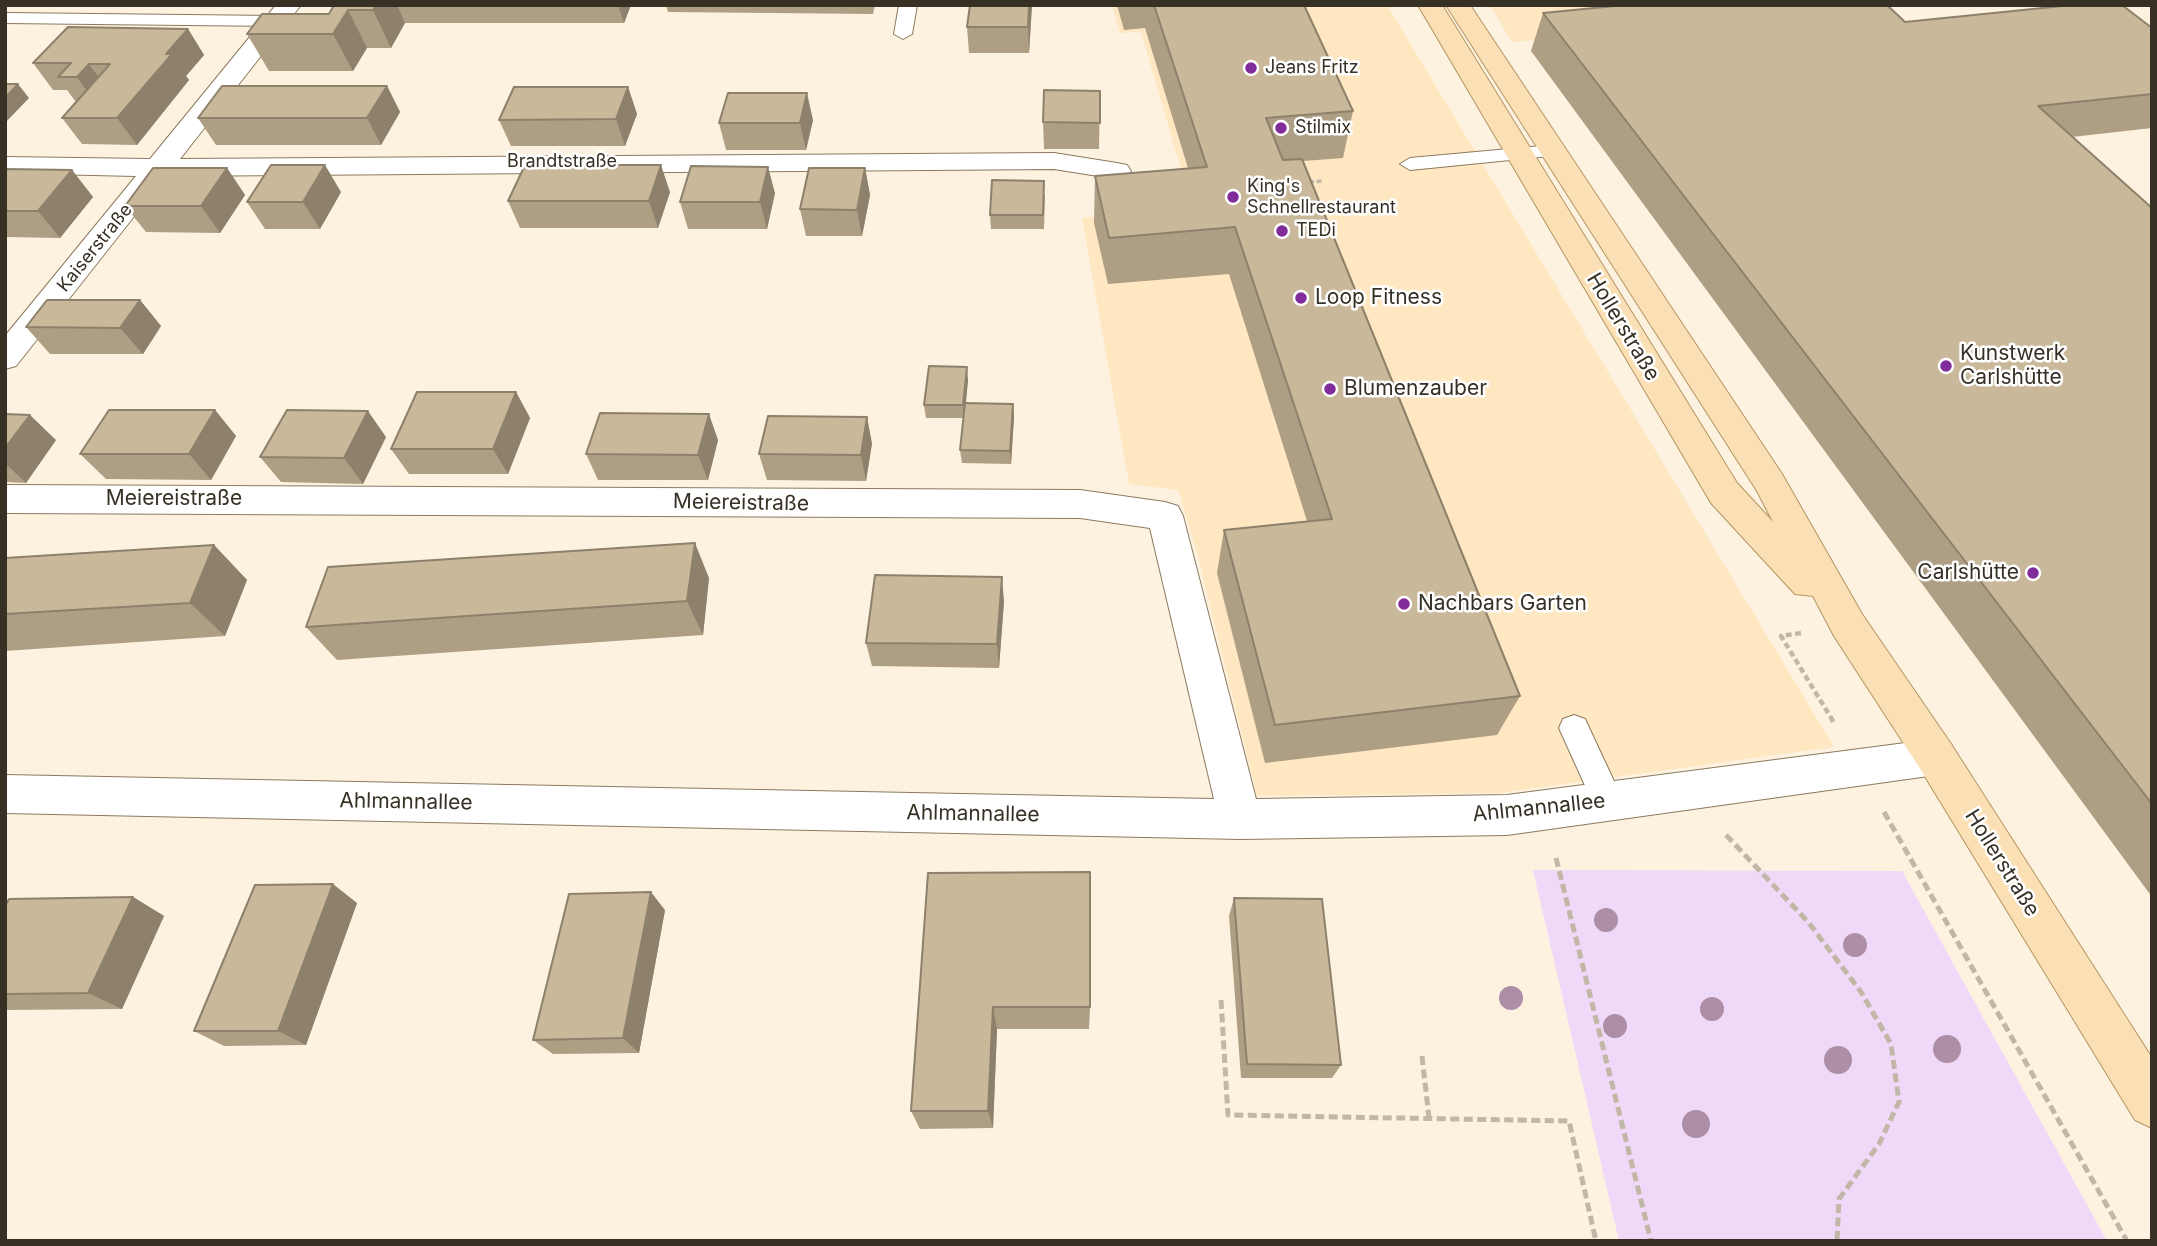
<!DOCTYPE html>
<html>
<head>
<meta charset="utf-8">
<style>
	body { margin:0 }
	#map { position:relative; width:2157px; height:1246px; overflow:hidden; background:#fdf2e0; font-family:Inter,sans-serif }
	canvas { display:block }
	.frame { position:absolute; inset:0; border:7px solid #373024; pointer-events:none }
</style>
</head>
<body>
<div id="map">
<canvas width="2157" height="1246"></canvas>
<div class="frame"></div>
</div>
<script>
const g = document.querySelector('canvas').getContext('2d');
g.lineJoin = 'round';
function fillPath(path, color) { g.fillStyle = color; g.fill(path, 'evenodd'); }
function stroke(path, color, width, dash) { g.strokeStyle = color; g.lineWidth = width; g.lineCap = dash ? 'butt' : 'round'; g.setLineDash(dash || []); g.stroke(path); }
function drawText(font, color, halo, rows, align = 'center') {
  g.font = font + ' Inter,sans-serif'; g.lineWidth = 5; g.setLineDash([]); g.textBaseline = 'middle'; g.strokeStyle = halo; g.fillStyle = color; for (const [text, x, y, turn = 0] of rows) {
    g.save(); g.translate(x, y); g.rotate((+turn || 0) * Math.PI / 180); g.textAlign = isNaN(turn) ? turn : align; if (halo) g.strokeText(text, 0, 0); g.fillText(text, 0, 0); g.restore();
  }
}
fillPath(new Path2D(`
	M1112,5h275l447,742 -335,46 -242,3 -60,-243 -19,-63 -49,-6 -47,-266 110,-11 -51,-175 -21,1z
	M1490,5h428l-406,37z`), '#fee7c1');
fillPath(new Path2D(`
	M1533,870l369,1 205,370h-488z`), '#f0d8f8');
const lane = new Path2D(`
	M899,5h18l-5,29 -9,5 -9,-5z
	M5,13l271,3 9,5 -9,5 -271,-3z
	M1553,145l10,6 -3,4 -150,15 -10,-6 10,-6z
	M1574,715l11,4 34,73 4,10 -4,10 -11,4 -11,-4 -38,-84 4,-9z`);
const street = new Path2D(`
	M276,5h25l-121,154 874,-6 63,10 10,2 4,6 -4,6 -10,2 -63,-10 -888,7 -150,190 -11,3v-33l131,-160 -131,-3v-16l145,2z
	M5,485l1075,5 85,12 13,4 5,10 73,283 251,-4 429,-56 15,5 6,13 -6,13 -15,5 -429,60 -267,4 -1235,-26v-38l1209,24 -64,-271 -70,-10 -1075,-5z`);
const primary = new Path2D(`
	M1418,5h24l295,478 36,39 -16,-31 -311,-486h24l312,469 80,140 89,130 201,314v70l-17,-8 -214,-350 -87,-134 -21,-40 -18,-2 -84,-91z`);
stroke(lane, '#8c7a5e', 2);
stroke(street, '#8c7a5e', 2);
stroke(primary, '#b49561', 2);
stroke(new Path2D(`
	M1309,182l13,-1`), '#c1b7a7', 3.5, [5, 2.5]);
stroke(new Path2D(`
	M1801,633l-20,3 52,85`), '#c1b7a7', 4.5, [6, 3.5]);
stroke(new Path2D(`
	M1832,720l1,2
	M1884,812l243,429
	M1726,835l83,88 52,69 30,52 8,58 -20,42 -40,55 -2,42
	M1556,858l95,383
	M1221,1000l7,115 341,6 27,120
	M1422,1056l7,62`), '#c1b7a7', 5, [9, 4.5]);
fillPath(lane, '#fff');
fillPath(street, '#fff');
fillPath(primary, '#fae0b4');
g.fillStyle = '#ac8ea7';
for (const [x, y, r] of [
	[1606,920,12],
	[1855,945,12],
	[1511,998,12],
	[1712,1009,12],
	[1615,1026,12],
	[1947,1049,14],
	[1838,1060,14],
	[1696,1124,14]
]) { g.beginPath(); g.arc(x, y, r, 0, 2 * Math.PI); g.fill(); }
fillPath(new Path2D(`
	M334,5h297l-7,18h-219l-14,25h-24l-14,23h-84l-22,-37 82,-20z
	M666,5h209l-2,9 -205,-2z
	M1032,5l-3,48h-60l-2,-26z
	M1117,5h187l49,106 -10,47 -40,3 217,535 -23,39 -232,28 -48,-190 7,-43 83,-9 -78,-247 -121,10 -14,-61 1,-47 93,-8 -43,-140 -21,2z
	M1543,13l609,15v100l-80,9 80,71v689l-621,-846z
	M188,29l16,26 -18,21 3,4 -52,65 -55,-1 -20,-26 14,-16 -9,-12h-14l-20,-27z
	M387,86l13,26 -19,33h-165l-18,-27z
	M628,87l9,27 -12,32h-114l-12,-26z
	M1100,91l-1,58h-55l-1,-27z
	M813,120l-7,30h-80l-7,-27z
	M227,168l18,27 -25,38 -74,-1 -21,-26z
	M865,168l5,27 -8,41h-56l-6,-27z
	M5,169l67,1 21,27 -33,41 -55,-1z
	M341,192l-21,37h-55l-18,-27z
	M670,192l-12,36h-138l-12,-27z
	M775,193l-8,36h-79l-8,-27z
	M1045,194l-1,35h-53l-1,-14z
	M140,300l21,26 -18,28h-93l-24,-27z
	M968,380l-2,23 47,1 1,13 -3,47 -49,-1 -2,-13 3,-32h-37l-2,-13z
	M516,392l14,26 -22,56h-99l-18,-25z
	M215,410l21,26 -25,44 -105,-1 -26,-25z
	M5,414l51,26 -30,43 -21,-1z
	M386,437l-23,47 -82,-2 -21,-25z
	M718,440l-10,40h-110l-12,-26z
	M872,443l-6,38 -99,-1 -8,-26z
	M214,545l33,35 -22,56 -220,15v-93z
	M709,578l-6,57 -366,25 -31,-33z
	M1004,601l-5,67 -127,-2 -6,-23z
	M928,873l162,134 -1,22h-92l-4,99 -73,1 -9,-18z
	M133,897l31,19 -42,93 -117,1v-104z
	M1234,898l107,167 -9,13h-91l-12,-162z
	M357,903l-51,142 -82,1 -30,-15z
	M665,910l-26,143 -86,1 -20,-14z`), '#ae9e84');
fillPath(new Path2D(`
	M376,5h21l8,18 -14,25 -18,-38z
	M618,5h13l-7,18z
	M1029,5h3l-3,48 -1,-26z
	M348,10l19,38 -14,23 -20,-37z
	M188,29l16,26 -18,21 3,4 -52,65 -20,-27 49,-64z
	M89,64l19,26 -12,14 -19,-27z
	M18,84l11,14 -24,25v-25z
	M387,86l13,26 -19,33 -14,-27z
	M628,87l9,27 -12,32 -9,-27z
	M807,93l6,27 -7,30 -6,-27z
	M325,165l16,27 -21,37 -17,-27z
	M661,165l9,27 -12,36 -9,-27z
	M768,167l7,26 -8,36 -7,-27z
	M227,168l18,27 -25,38 -19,-27z
	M865,168l5,27 -8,41 -5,-26z
	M72,170l21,27 -33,41 -22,-27z
	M140,300l21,26 -18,28 -23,-26z
	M967,367l1,13 -4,39 -1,-14z
	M516,392l14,26 -22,56 -15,-25z
	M1013,404l1,13 -3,47 -1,-13z
	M215,410l21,26 -25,44 -22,-26z
	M368,411l18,26 -23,47 -19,-26z
	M709,414l9,26 -10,40 -10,-25z
	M30,415l26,25 -30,43 -21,-20v-15z
	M867,417l5,26 -6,38 -5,-26z
	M695,543l14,35 -6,57 -16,-34z
	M214,545l33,35 -22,56 -35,-33z
	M1002,577l2,24 -5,67 -2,-24z
	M333,884l24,19 -51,142 -28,-14z
	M651,892l14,18 -26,143 -16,-15z
	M133,897l31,19 -42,93 -34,-16z
	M993,1007l4,22 -4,99 -5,-17z`), '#8d816c');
const building = new Path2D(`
	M334,5h42l-3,5h-25l-15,24h-86l15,-20h67z
	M970,5h59l-1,22h-61z
	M1154,5h150l49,106 -87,7 17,42 19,-1 218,537 -245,29 -51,-195 108,-11 -97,-292 -126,11 -14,-62 112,-9z
	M1625,5h262l18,17 167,-17h50l30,23v66l-114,12 114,102v596l-609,-791z
	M68,27l120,2 -22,25h6l-55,64h-55l48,-54h-21l-12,13h-19l13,-14h-38z
	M5,84h13l-13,14z
	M222,86h165l-20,32h-169z
	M514,87h114l-12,32 -117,1z
	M1044,90l56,1v32l-57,-1z
	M728,93h79l-7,30h-81z
	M271,165h54l-22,37h-56z
	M525,165h136l-12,36h-141z
	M691,166l77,1 -8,35h-80z
	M153,168h74l-26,38h-76z
	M809,168h56l-8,42 -57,-1z
	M5,169l67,1 -34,41h-33z
	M992,180l52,1 -1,34h-53z
	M47,300h93l-20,28 -94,-1z
	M929,366l38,1 -4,38h-39z
	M417,392h99l-23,57h-102z
	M965,403l48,1 -3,47 -50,-1z
	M109,410h106l-26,44h-109z
	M287,410l81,1 -24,47 -84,-1z
	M600,413l109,1 -11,41 -112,-1z
	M5,414l25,1 -25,33z
	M768,416l99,1 -6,38 -102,-1z
	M695,543l-8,58 -381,26 22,-60z
	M214,545l-24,58 -185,11v-56z
	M875,575l127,2 -5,67 -131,-1z
	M1090,872v135h-97l-5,104h-77l17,-238z
	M333,884l-55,147h-84l61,-146z
	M651,892l-28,146 -90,2 36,-146z
	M133,897l-45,96 -83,1v-88l4,-7z
	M1234,898l88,1 19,166 -94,-1z`);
fillPath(building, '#cab89a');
stroke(building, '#8d816c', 2);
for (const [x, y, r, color] of [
	[1251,68,7,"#812c9b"],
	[1281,128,7,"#812c9b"],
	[1233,197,7,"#812c9b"],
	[1282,231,7,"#812c9b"],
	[1301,298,7,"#812c9b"],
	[1946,366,7,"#812c9b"],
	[1330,389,7,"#812c9b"],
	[2033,573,7,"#812c9b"],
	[1404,604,7,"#812c9b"]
]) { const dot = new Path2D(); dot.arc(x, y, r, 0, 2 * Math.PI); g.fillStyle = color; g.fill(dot); stroke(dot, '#fff', 2.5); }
drawText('18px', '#373024', '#fff', [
	["Jeans Fritz",1265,68],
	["Stilmix",1295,128],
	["King's",1247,187],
	["Schnellrestaurant",1247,208],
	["TEDi",1296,231]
], 'left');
drawText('18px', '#373024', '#fff', [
	["Brandtstraße",562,162],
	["Kaiserstraße",95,248,-51]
]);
drawText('21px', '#373024', '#fff', [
	["Loop Fitness",1315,298],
	["Kunstwerk",1960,354],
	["Carlshütte",1960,378],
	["Blumenzauber",1344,389],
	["Carlshütte",2019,573,"right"],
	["Nachbars Garten",1418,604]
], 'left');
drawText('21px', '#373024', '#fff', [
	["Hollerstraße",1623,327,59],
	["Meiereistraße",174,499],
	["Meiereistraße",741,503,1],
	["Ahlmannallee",406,802,1],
	["Ahlmannallee",1539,808,-6],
	["Ahlmannallee",973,814,1],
	["Hollerstraße",2002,863,58]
]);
</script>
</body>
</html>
